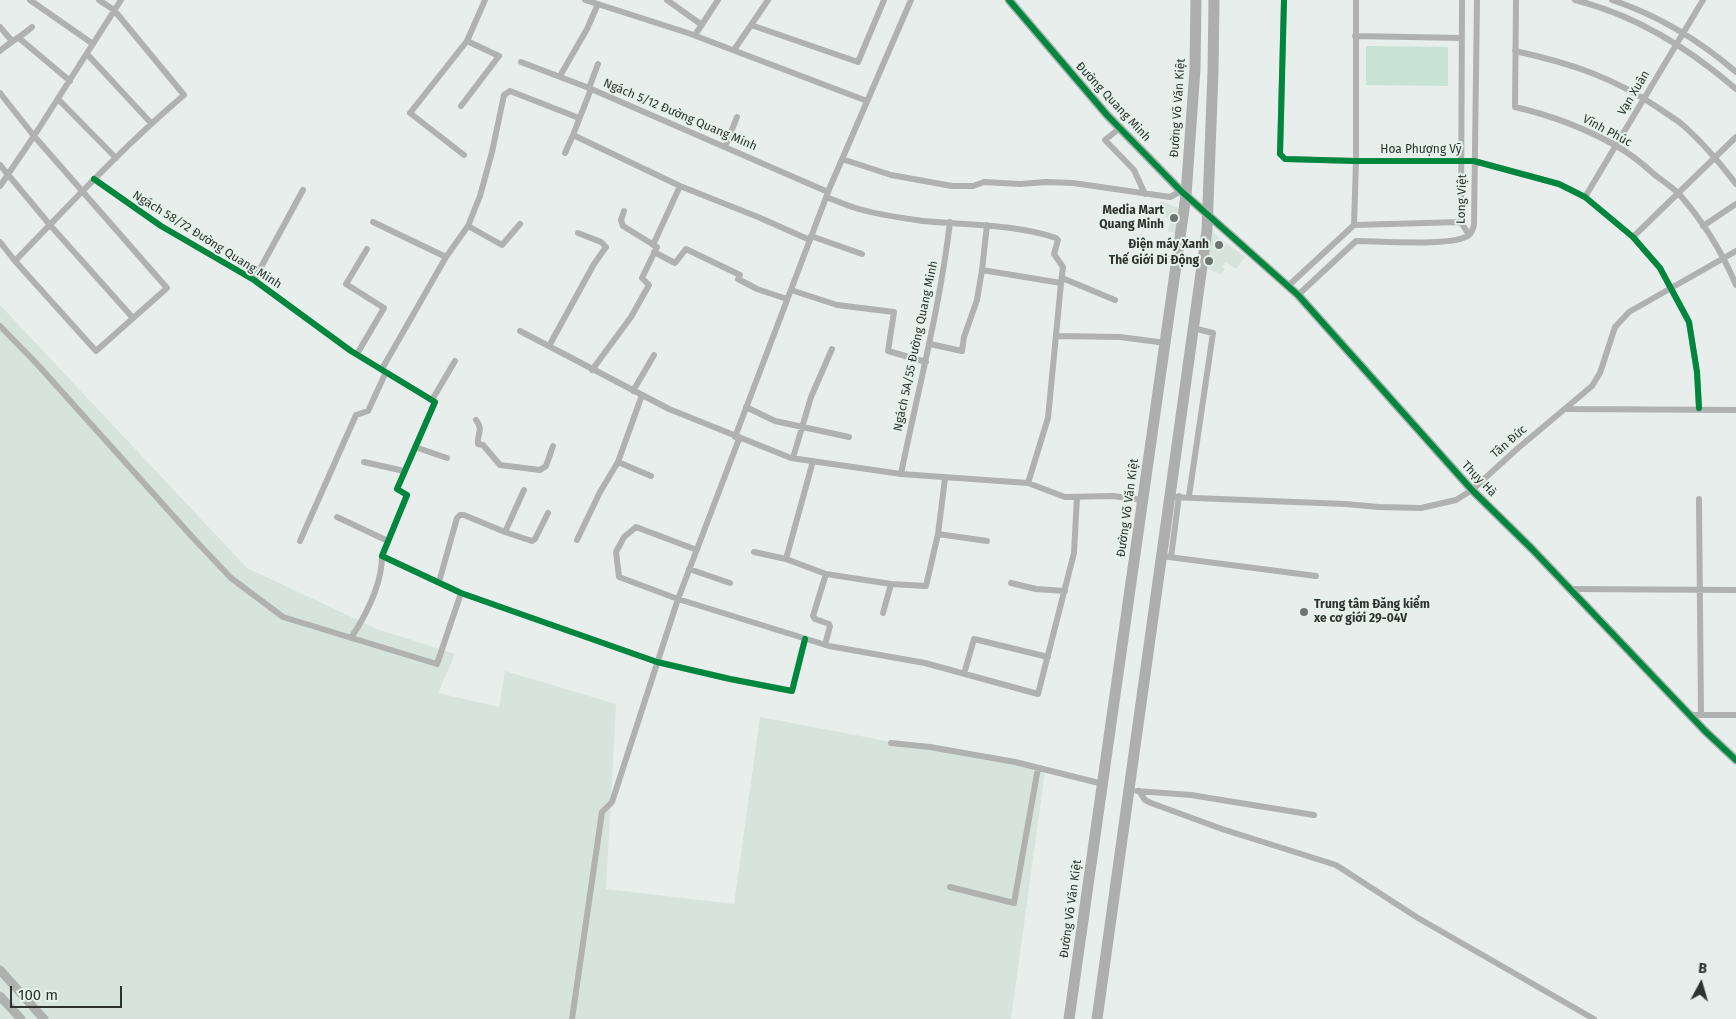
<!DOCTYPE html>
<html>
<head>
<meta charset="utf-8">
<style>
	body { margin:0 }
	#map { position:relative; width:1736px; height:1019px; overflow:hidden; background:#e8eeeb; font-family:"Fira Sans",sans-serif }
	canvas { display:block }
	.north { position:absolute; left:1676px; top:959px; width:50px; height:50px; -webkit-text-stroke:4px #e5f1eb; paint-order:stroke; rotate:6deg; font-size:14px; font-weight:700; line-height:20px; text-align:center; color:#2d3230 }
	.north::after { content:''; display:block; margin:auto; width:18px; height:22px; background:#2d3230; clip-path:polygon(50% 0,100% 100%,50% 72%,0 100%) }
	.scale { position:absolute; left:10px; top:986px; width:112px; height:22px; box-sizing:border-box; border:2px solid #2d3230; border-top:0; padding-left:6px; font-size:15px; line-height:18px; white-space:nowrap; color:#2d3230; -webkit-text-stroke:4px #e5f1eb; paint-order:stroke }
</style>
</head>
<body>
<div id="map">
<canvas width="1736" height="1019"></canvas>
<div class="north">B</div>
<div class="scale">100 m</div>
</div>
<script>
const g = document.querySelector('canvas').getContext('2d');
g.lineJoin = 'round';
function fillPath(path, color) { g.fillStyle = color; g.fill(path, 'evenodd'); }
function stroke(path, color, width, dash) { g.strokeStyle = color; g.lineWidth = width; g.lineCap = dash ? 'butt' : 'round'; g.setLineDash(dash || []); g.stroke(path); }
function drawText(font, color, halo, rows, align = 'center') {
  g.font = font + ' "Fira Sans",sans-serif'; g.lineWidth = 4; g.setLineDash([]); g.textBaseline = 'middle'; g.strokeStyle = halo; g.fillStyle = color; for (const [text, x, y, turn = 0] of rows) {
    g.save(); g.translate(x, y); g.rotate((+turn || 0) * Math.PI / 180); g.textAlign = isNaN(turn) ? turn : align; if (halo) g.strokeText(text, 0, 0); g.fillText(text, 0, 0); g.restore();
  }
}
fillPath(new Path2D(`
	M1161,201l22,9 -4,25 -11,-4 3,-11 -15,-8z
	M1211,231l34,26 -9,12 -10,-7 -4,5 3,2 -4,6 -18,-9z
	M0,305l247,263 130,61 78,25 -17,39 61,14 6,-36 111,33 -10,185 128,15 26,-187 285,54 -34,248h-1011z`), '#d6e4dd');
fillPath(new Path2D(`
	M1366,46l82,1v39l-82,-1z`), '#c8e3d5');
stroke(new Path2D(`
	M30,0l63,44
	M585,0l103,33 179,68
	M667,0l35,25
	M1284,0l-4,154 5,5 71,2h118l85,23 26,13 48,40 27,31 29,54 8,50 2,36
	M1516,0l-1,107c35,8 69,21 100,38 14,8 28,19 40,30 8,6 17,12 24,19 24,27 43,58 57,91
	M1575,0c60,15 115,49 161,89
	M1612,0c45,15 88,41 124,72
	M751,25l107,37 26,-62
	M0,27l12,14
	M695,35l23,-35
	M1355,36l107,2
	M19,38l51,43
	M734,50l34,-50
	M0,51c10,-9 22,-15 32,-24
	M1515,51c55,12 98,26 145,58 8,6 18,11 25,18 19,17 35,36 51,57
	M87,54l64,69
	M521,62l68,26 239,104
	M560,76l27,-47 11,-25
	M589,88l9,-24
	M0,93l34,43 87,-136
	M58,99l58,59
	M461,106l38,-50 -32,-15
	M1120,128l-15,12 29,30 11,24
	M573,135l18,-46
	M725,147l12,-30
	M565,153l8,-18 107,51 78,31 52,23
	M464,155l-54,-42 57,-72 18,-41
	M842,159l49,16 61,11h21l11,-4 36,2 26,-2 27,1 97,14 11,-6
	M0,165l50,60 83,93
	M94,179l67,47 93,54 97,71 84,51 -38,87 10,6 -25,61 79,37 196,69 73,17 62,12 13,-52
	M0,186l34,-50 133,152 -71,63 -81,-90 -15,-19
	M826,197c11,4 22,9 33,12 20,6 43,9 64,12 43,4 91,3 133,17l2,2 -4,14 9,13 -2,16 -79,-13 5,-45
	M1585,197l118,-197
	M373,222l73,35
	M1461,222l1,-222
	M1461,222l8,13
	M1354,225l2,-64v-161
	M468,226l34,19 18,-21
	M1703,226l33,-22
	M811,236l51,18
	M1633,237l103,-100
	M653,245l27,-59
	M654,252l21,11 11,-14 54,26 -2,4 19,10 30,10
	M1161,256l16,7
	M15,261c55,-57 109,-115 169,-166l-70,-85 -15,-10
	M1062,278l53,22
	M254,280l49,-90
	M1288,286l66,-61 107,-3
	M791,290l46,15 57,7 -6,39 38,11
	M1298,295l58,-54c22,0 99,6 113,-6 3,-2 4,-7 5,-10l3,-225
	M0,326l37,38 158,176 36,38 52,39 154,47 24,-71
	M520,331l149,78 122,49 110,16 127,9 37,14 48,-1 30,4
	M1056,336l64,1 46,6
	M930,344l32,7 2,-14 13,-37 5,-30
	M549,346l45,-82 12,-17 -5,-5 -23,-9
	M357,354l27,-46 -38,-24 21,-35
	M382,369l64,-112 22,-31 12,-30 12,-44 12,-57 6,-4 69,27
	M592,370l39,-53 18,-32 -7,-7 15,-31 -34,-21 -2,-6 3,-9
	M633,391l21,-36
	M432,400l23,-39
	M746,407l29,14 74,16
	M1566,409l170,1
	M476,420c8,11 1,12 2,24l5,1 17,20 40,5 6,-4 7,-20
	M735,437l95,-250 81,-187
	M415,447l32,11
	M793,458l18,-61 21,-48
	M364,462l40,9
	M618,462l33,14
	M901,474c17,-84 39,-167 49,-252
	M1028,483l20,-65 13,-135
	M1189,496l24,-163 -20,-5
	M1170,497l175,7 34,3 42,1 35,-8 16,-10 45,-41 75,-63 8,-13 15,-46 14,-15 107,-61
	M1699,499l2,216
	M337,517l51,24
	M505,532l19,-42
	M938,534l49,7
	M577,540l23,-48 18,-30 24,-67
	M300,541l56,-126 12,-4 18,-39
	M697,550l-61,-23 -12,10 -8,15 3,25 59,22 151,47 96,17 113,31 36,-141 3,-56
	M754,552l32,7 40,15 65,10 35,2 12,-52 7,-56
	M1161,556l155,20
	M1171,557l8,-61
	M786,559l27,-98
	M689,569l41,14
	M439,582l18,-64 3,-3h4l41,17 27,9 3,-2 13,-26
	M1011,583l25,6 29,2
	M1570,589l166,1
	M883,613l8,-29
	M351,638c15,-23 31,-53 31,-82
	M825,645l5,-19 -1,-2 -14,-5 -2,-3 13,-42
	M964,674l10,-35 74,18
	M1690,715h46
	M891,743l39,4 85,15 88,22
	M1137,791l54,4 123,20
	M1139,791l6,9 6,3 71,26 114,36 82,53 176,101
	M950,887l64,16 24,-135
	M572,1019l30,-207 10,-10 66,-203 61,-160`), '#afb2b0', 6);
stroke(new Path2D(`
	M1009,0l98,115 74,76 117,104 174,195 60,59 173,182 31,29
	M0,970l44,49
	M0,996l21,23`), '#adb2b0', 9);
stroke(new Path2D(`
	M1069,1019l117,-824 9,-126 1,-69
	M1097,1019l110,-789 6,-158 1,-72`), '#acafae', 11);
stroke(new Path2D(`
	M1009,0l98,115 74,76 117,104 174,195 60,59 173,182 31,29
	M1284,0l-4,154 5,5 71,2h118l85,23 26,13 48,40 27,31 29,54 8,50 2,36
	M94,179l67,47 93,54 97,71 84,51 -38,87 10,6 -25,61 79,37 196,69 73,17 62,12 13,-52`), '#00873e', 6);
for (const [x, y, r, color] of [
	[1174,218,5,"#6e7471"],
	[1219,245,5,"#6e7471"],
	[1209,261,5,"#6e7471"],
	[1304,612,5,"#6e7471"]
]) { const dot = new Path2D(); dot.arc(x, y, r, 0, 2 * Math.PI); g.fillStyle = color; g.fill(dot); stroke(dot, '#e5f1eb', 2); }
drawText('12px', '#2d3230', '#e5f1eb', [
	["Vạn Xuân",1634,93,-59],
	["Đường Quang Minh",1113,102,47],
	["Đường Võ Văn Kiệt",1178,108,-86],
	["Ngách 5/12 Đường Quang Minh",680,115,23],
	["Vĩnh Phúc",1607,131,28],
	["Hoa Phượng Vỹ",1421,150],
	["Long Việt",1462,199,-88],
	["Ngách 58/72 Đường Quang Minh",207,240,32],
	["Ngách 5A/55 Đường Quang Minh",916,346,-78],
	["Tân Đức",1509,442,-41],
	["Thụy Hà",1479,479,46],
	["Đường Võ Văn Kiệt",1128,508,-82],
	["Đường Võ Văn Kiệt",1071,909,-82]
]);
drawText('bold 12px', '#2d3230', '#e5f1eb', [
	["Media Mart",1164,211],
	["Quang Minh",1164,225],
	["Điện máy Xanh",1209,245],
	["Thế Giới Di Động",1199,261],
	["Trung tâm Đăng kiểm",1314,605,"left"],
	["xe cơ giới 29-04V",1314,619,"left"]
], 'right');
</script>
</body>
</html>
